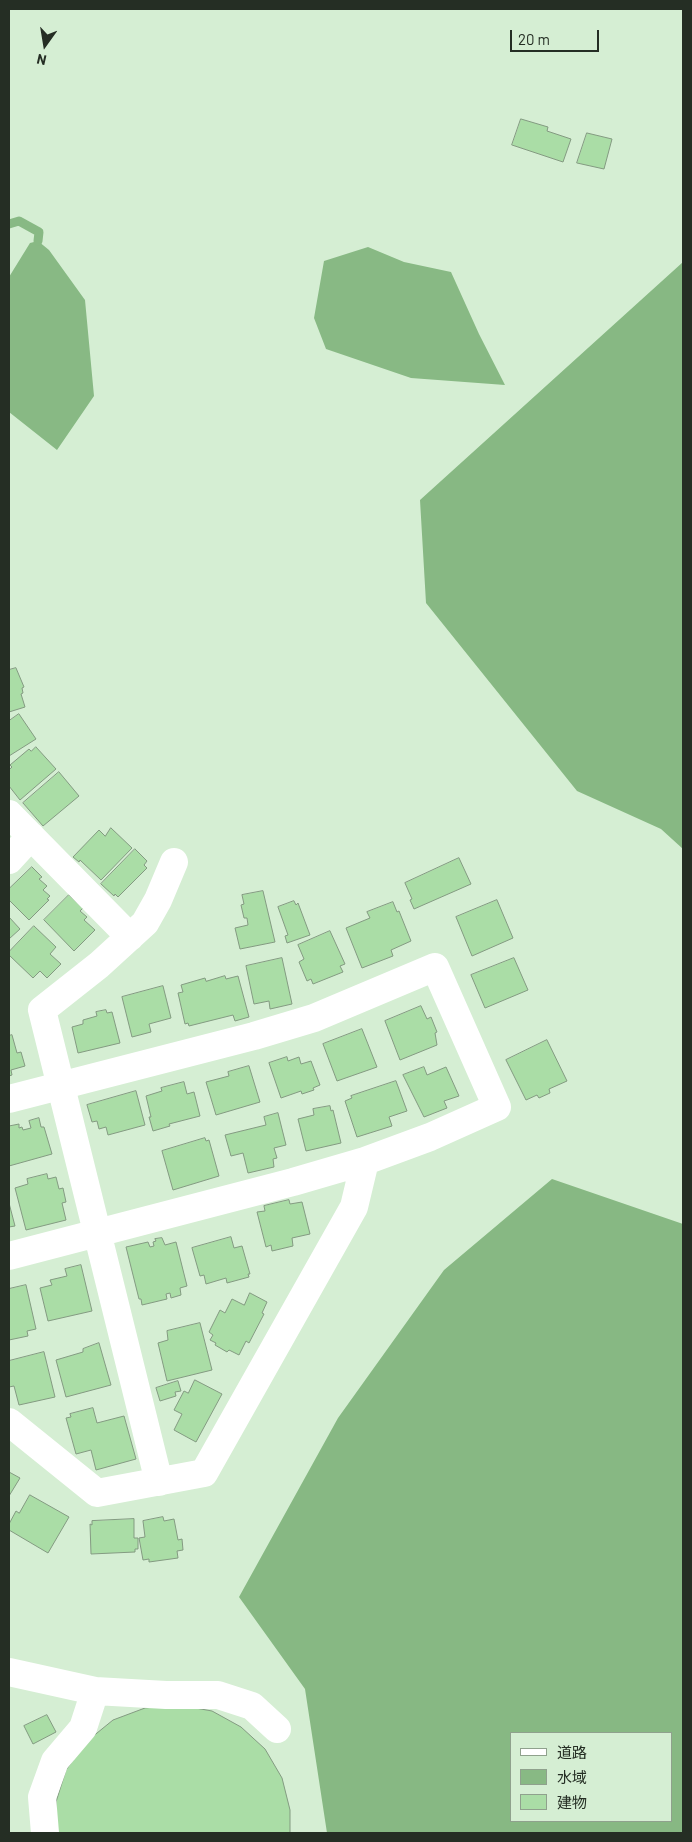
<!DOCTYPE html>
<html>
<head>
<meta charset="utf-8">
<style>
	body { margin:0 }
	#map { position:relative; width:692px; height:1842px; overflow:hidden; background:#d5eed3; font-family:Barlow,"Noto Sans JP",sans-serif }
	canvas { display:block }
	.frame { position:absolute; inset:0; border:10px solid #252e24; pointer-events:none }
	.legend { position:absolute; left:510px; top:1732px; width:162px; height:90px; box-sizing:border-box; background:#d5eed3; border:1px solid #8fa18d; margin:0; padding:6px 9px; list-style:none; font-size:15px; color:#252e24 }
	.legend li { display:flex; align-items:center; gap:10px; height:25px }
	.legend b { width:25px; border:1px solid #8fa18d }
	.north { position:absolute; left:20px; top:20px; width:50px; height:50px; -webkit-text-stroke:4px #d5eed3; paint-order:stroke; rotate:193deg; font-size:14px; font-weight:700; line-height:20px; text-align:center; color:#252e24 }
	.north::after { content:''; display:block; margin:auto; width:18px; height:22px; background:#252e24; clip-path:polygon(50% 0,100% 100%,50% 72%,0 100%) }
	.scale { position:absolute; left:510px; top:30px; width:89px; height:22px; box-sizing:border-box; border:2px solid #252e24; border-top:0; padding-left:6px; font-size:15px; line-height:18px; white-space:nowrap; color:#252e24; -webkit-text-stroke:4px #d5eed3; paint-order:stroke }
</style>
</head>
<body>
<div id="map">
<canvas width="692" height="1842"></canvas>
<div class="frame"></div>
<ul class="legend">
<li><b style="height:6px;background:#fff"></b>道路</li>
<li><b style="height:14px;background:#88b984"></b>水域</li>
<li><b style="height:14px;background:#aadda6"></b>建物</li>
</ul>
<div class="north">N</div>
<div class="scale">20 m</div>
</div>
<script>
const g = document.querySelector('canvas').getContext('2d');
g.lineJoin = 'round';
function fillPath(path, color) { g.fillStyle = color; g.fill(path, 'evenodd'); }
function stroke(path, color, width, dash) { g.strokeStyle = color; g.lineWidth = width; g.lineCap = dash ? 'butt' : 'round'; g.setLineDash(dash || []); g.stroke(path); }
fillPath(new Path2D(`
	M683,262v587l-22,-20 -84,-38 -151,-188 -6,-103z
	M552,1179l131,45v609h-356l-22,-144 -66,-92 99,-179 106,-148zM511,1733h160v88h-160z`), '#87b883');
fillPath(new Path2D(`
	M38,241l11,9 36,50 9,96 -37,54 -48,-38v-135l21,-34z
	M368,247l36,15 47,10 28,62 26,51 -94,-7 -85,-29 -12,-31 10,-57z`), '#88b984');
stroke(new Path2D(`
	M9,224l10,-3 20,11 -1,9`), '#88b984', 9);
const building = new Path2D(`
	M521,119l27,8 -1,4 24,8 -8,23 -51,-17z
	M587,133l25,6 -8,30 -27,-6z
	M16,668l8,19 -2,1 1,5 -2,1 4,13 -16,5v-42z
	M19,714l17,25 -27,17v-35z
	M36,747l20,22 -36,31 -11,-14v-16l3,-3 -2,-2 19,-16 2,2z
	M59,772l20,24 -36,30 -20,-23z
	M111,828l21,20 -31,32 -21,-20 -1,2 -6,-5 26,-27 6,6z
	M135,849l12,12 -3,4 3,3 -29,29 -3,-3 -1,2 -13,-12z
	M459,858l12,26 -57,25 -4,-9 2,-1 -7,-16z
	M32,867l10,10 -3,2 8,7 -4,4 7,6 -3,3 2,1 -20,20 -20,-20v-11z
	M263,891l12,51 -35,7 -5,-21 13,-3 -1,-7h-3l-3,-13 3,-1 -2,-9z
	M69,895l14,13 -3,3 7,6 -3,3 11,10 -21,21 -30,-31z
	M497,900l16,38 -41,18 -16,-39z
	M294,901l2,4 2,-2 12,32 -23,8 -2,-7 3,-1 -10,-28z
	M393,902l4,10 2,-1 12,30 -20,9 2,6 -31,12 -16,-40 24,-10 -3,-6z
	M9,917l11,12 -11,10z
	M34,926l22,21 -6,7 11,10 -14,14 -7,-7 -7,7 -24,-23v-3z
	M330,931l15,33 -5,2 3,6 -30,12 -2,-5 -4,2 -8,-19 5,-3 -6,-14z
	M282,958l10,46 -22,5 -1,-8 -15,3 -8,-38z
	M514,958l14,32 -43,18 -14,-33z
	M225,976l1,3 12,-3 11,41 -14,4 -2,-6 -44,11 -1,-3 -3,1 -7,-31 5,-1 -2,-7 24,-7 1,3z
	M163,986l8,32 -22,6 2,8 -19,5 -10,-40z
	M421,1006l6,13 4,-2 6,15 -2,1 2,12 -37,15 -15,-39z
	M106,1010l1,3 5,-1 8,31 -42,10 -6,-26 11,-3v-4l14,-4 -1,-4z
	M362,1029l15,38 -40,14 -14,-37z
	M12,1035l5,18 4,-1 4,14 -14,4 1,5 -3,1v-40z
	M547,1040l20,41 -18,8 1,4 -11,5 -2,-3 -11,5 -20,-40z
	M287,1057l1,4 11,-4 2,7 10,-3 9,24 -7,3 1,2 -12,4 -1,-3 -20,7 -12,-35z
	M249,1066l11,36 -44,13 -10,-33 23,-6 -1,-4z
	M424,1067l3,8 19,-8 13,29 -15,5 3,7 -23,9 -21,-42z
	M396,1081l11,30 -18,6 3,9 -35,11 -12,-36 7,-3 -1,-2z
	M184,1082l3,12 7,-2 6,24 -31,8 1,2 -17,5 -4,-14h2l-5,-21 16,-5 -1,-3z
	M136,1091l9,34 -37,10 -2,-8 -7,2 -2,-8 -5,1 -5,-17z
	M330,1106l1,5 2,-1 8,33 -35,8 -8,-32 16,-4 -1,-6z
	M278,1113l8,32 -12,3 3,10 -4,1 1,8 -26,6 -5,-20 -12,3 -6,-21 41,-10 -2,-8z
	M39,1118l2,9h3l8,27 -43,12v-40l10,-2v4l3,-1 1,3 8,-2 -2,-7z
	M205,1138l1,3 3,-1 10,36 -46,14 -11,-39z
	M47,1174l1,5 8,-2 3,12 4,-1 3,14 -4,1 4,17 -40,10 -11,-42 13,-4 -1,-5z
	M289,1200l1,4 12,-2 8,32 -18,4 1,8 -21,5 -1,-6 -5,2 -9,-35 8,-1 -1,-5z
	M9,1203l6,23 -6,1z
	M231,1237l3,11 8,-2 8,28h-2l1,3 -22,6 -1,-5 -20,6 -2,-9 -4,1 -8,-28z
	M162,1238l3,7 11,-3 11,44 -7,2 1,7 -10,3 -1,-5 -4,1 1,5 -25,6 -1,-6h-2l-13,-52 22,-5 2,5 4,-1 -1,-4 3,-1 -1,-2z
	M81,1265l11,46 -44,10 -8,-33 12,-3 -2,-5 17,-4 -2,-7z
	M26,1285l10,44 -9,2 1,5 -19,4v-51z
	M250,1293l17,9 -5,11 2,1 -15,29 -3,-2 -7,14 -10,-5 -2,2 -12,-7 1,-2 -6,-3 3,-5 -4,-3 11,-22 5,3 7,-14 12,6z
	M200,1323l12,47 -45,11 -9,-38 10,-3 -1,-9z
	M99,1343l12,42 -45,12 -10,-37 27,-8v-3z
	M44,1352l11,45 -36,8 -5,-19 -5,1v-26z
	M195,1380l27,14 -26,48 -22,-12 8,-16 -8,-4 10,-19 4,2z
	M178,1381l3,10 -6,1 1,4 -16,5 -4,-13z
	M93,1408l4,15 27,-7 12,43 -40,11 -5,-20 -15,4 -10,-36 5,-1 -1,-3z
	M9,1472l11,6 -11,18z
	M30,1495l39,22 -21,36 -39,-23v-6l7,-13 3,2z
	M163,1517l1,4 10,-2 4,21 4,-1 1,11 -6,1 1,7 -29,4v-3l-6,1 -4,-22 6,-1 -2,-16z
	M134,1519v19h4v11h-3v3l-44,2 -1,-30 2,1v-4z
	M179,1705l33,6 29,16 24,22 17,29 8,32v23h-235l1,-31 10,-32 20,-28 27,-22 32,-12z
	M47,1715l9,17 -23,12 -9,-18z`);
fillPath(building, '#aadda6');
stroke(building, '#839a81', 1);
stroke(new Path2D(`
	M9,814l121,123
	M9,860l22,-24
	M9,1099l245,-63 60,-18 121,-51 62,140 -67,30 -65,24 -72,21 -284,74
	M9,1422l88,71 107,-20 150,-266 11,-46
	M159,1482l-117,-472 57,-45 46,-42 13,-23 16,-38
	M9,1672l86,19 71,4h52l34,11 25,23
	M45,1833l-3,-36 13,-36 28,-33 12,-37`), '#fff', 28);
</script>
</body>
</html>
